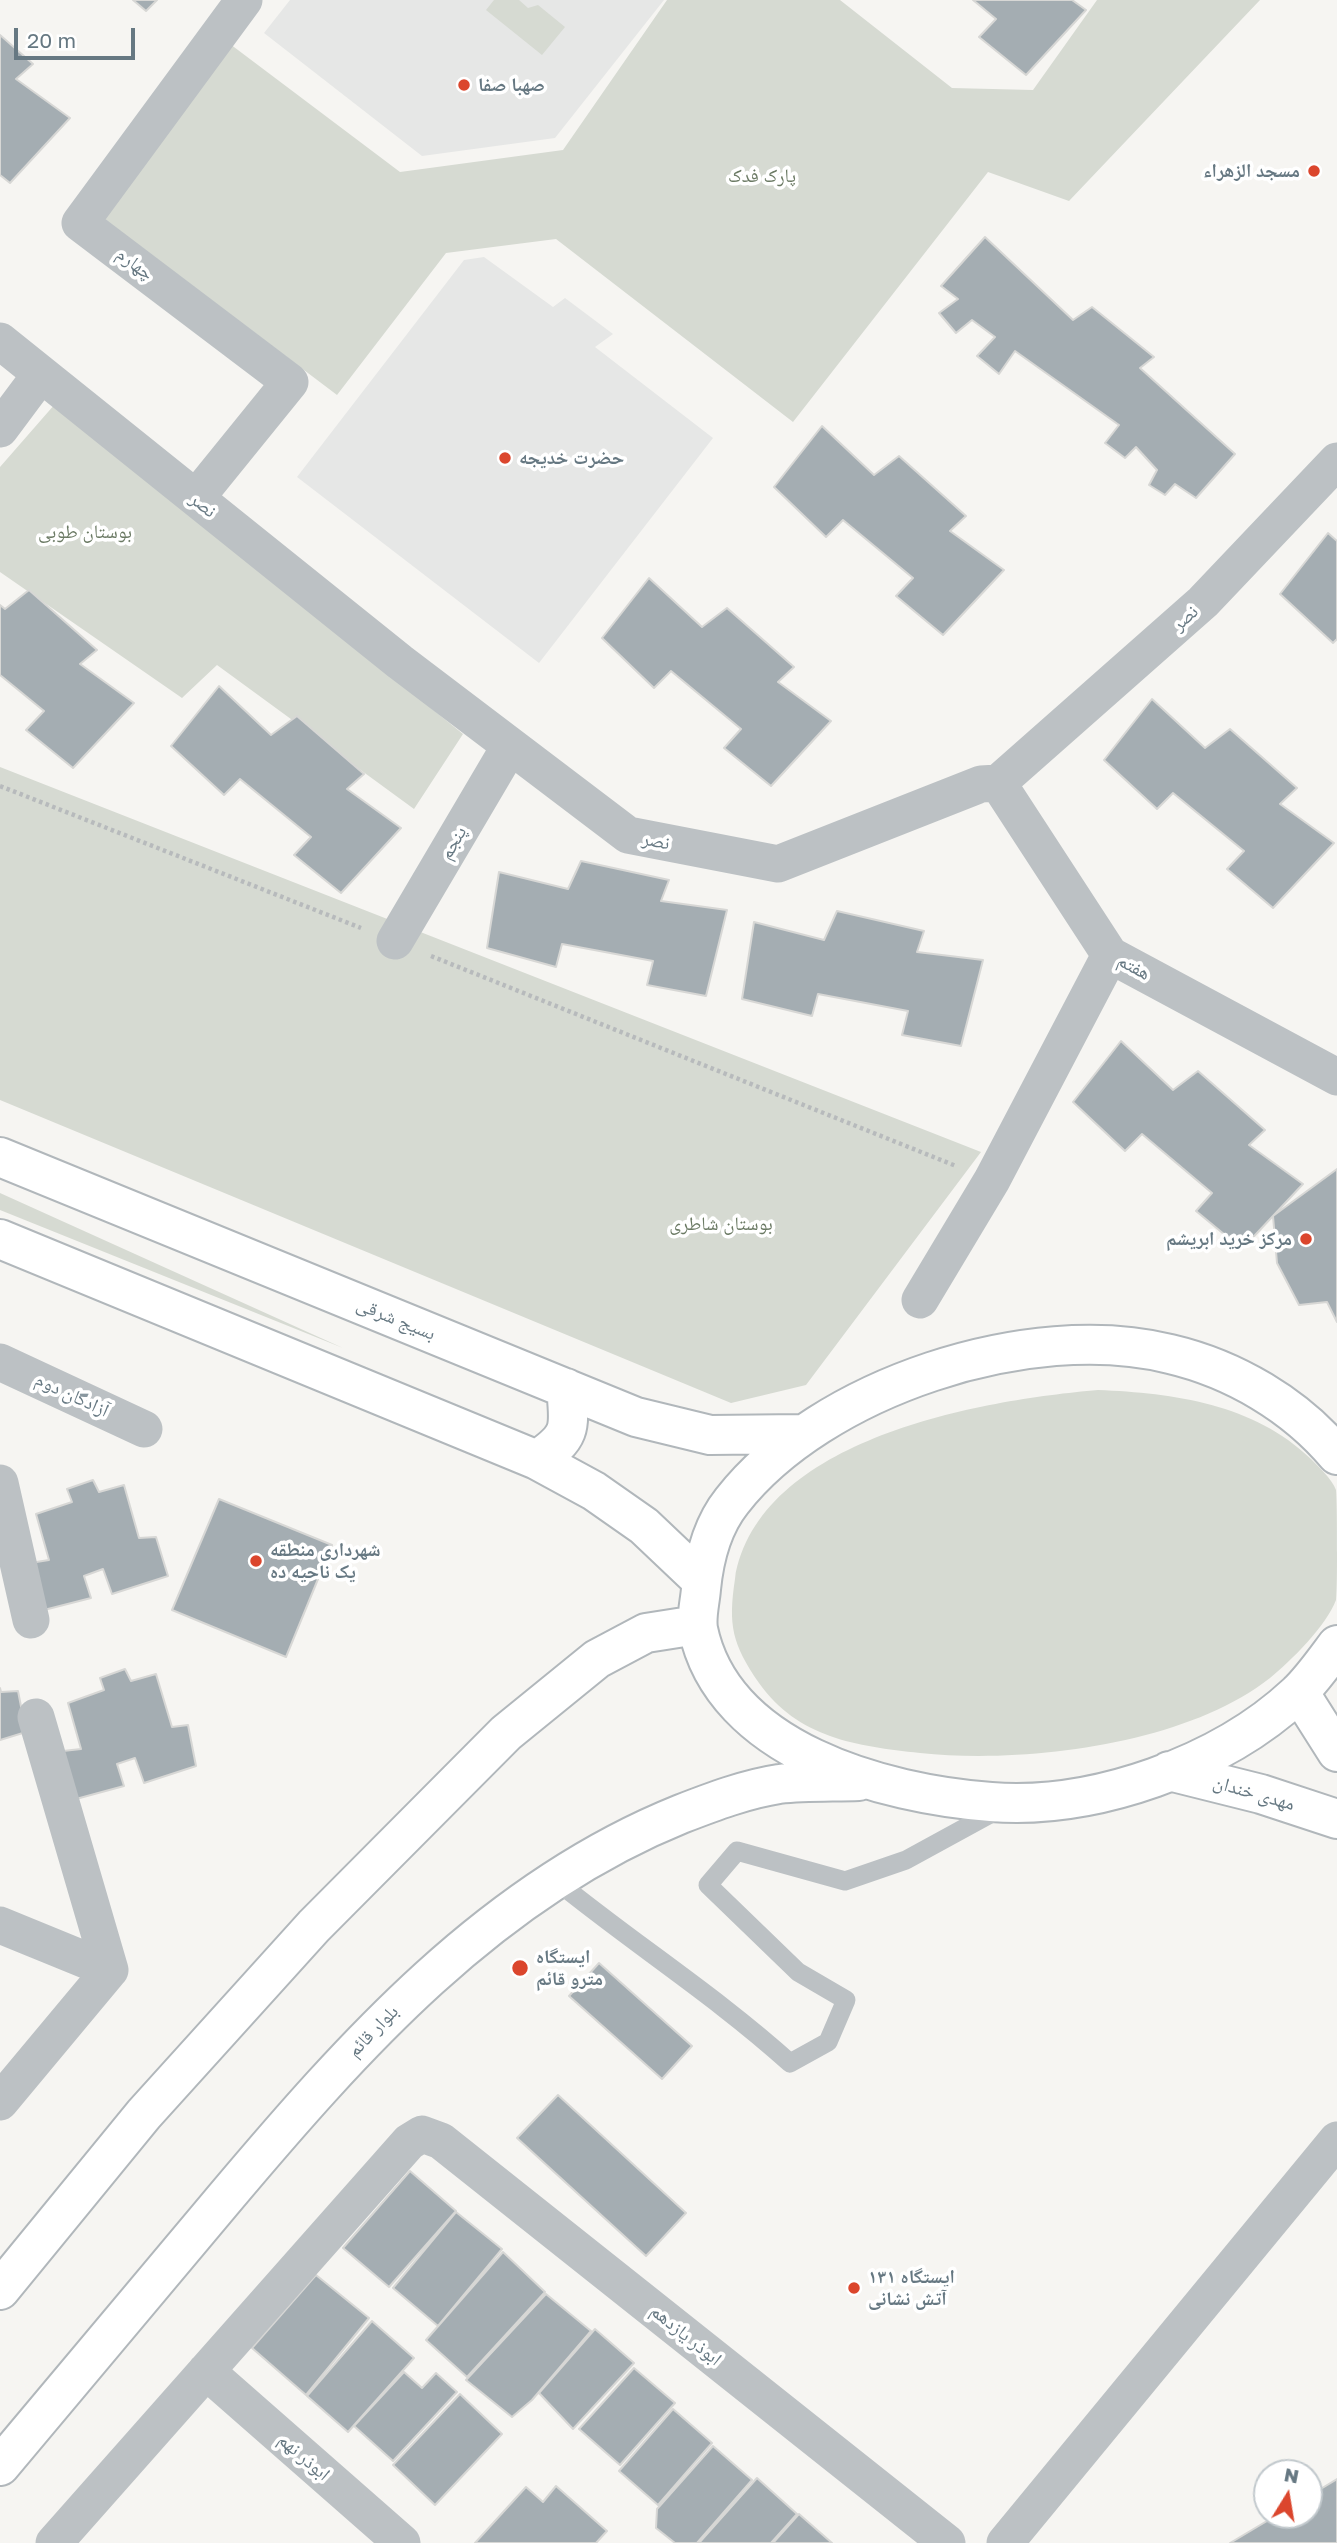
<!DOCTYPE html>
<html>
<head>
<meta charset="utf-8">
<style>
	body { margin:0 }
	#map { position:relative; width:1337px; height:2543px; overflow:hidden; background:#f6f5f2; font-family:"Golos Text",sans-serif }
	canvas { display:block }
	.north { position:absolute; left:1253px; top:2459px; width:70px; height:70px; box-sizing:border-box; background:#fff; border:2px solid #c2c9cd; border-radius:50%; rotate:11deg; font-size:19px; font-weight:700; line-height:28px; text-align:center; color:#667882 }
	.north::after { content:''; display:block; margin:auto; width:24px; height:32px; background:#db462d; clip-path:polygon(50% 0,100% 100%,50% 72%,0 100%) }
	.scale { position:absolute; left:14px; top:28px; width:121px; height:32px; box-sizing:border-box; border:4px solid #667882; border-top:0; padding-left:9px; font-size:21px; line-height:24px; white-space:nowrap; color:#667882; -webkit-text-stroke:5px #fff; paint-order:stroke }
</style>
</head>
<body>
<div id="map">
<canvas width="1337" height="2543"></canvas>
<div class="north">N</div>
<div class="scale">20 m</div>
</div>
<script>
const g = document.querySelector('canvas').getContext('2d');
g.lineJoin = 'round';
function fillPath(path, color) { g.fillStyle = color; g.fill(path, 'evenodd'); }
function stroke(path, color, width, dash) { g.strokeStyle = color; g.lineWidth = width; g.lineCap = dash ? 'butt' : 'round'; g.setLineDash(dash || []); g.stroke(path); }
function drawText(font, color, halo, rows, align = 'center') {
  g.font = font + ' "Golos Text","Noto Naskh Arabic",sans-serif'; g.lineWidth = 7; g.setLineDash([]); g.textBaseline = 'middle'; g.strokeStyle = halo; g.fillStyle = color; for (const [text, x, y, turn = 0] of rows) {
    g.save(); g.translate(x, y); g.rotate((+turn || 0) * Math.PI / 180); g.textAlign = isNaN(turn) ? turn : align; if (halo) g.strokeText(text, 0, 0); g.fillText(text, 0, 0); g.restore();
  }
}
fillPath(new Path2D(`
	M290,0h374l-109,138 -133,18 -158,-123z
	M484,257l69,50 12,-9 48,36 -18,13 118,91 -174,225 -242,-186 167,-217z`), '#e6e7e6');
fillPath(new Path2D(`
	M494,0h25l9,8 10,-3 27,22 -23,28 -56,-45z
	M667,0h173l112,88 81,2 64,-90h163l-191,201 -81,-29 -195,250 -237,-183 -110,14 -109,142 -238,-180 131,-171 170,128 163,-22z
	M55,404l408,330 -49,75 -197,-144 -35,33 -182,-126v-105z
	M0,767l981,385 -175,233 -75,18 -731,-303z
	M0,1193l343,155 -343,-138z
	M1098,1390c76,3 156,14 213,69 8,8 21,20 25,31 1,12 1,47 1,63 0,14 0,34 -1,47 -9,25 -46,62 -66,78 -85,67 -246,86 -350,75 -64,-7 -122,-15 -161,-70 -27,-39 -31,-58 -24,-104 23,-141 247,-179 363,-189z`), '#d6dad2');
const building = new Path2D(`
	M133,0h24l-11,11z
	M973,0h99l14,10 -60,65 -47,-38 17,-18z
	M0,35l33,29 -17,15 54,39 -60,65 -10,-8z
	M985,237l88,83 19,-13 62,50 -14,11 95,86 -39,44 -21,-14 -10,11 -16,-10 8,-15 -21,-23 -11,11 -20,-15 14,-18 -104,-74 -16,23 -22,-18 18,-19 -23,-17 -16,13 -17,-20 19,-14 -17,-13z
	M822,426l52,49 25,-19 67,60 -16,15 54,39 -61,65 -47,-39 17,-18 -70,-58 -17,17 -52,-50z
	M1328,533l9,8v98l-4,4 -53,-49z
	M649,578l53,49 25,-19 67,59 -16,15 53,39 -60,65 -47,-38 17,-19 -70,-58 -17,17 -52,-50z
	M29,590l68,60 -17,14 54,39 -61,65 -47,-38 18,-19 -44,-36v-70l5,4z
	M219,686l52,49 26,-19 67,58 -17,15 54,39 -60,65 -47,-38 17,-18 -71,-58 -16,16 -53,-49z
	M1152,699l53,49 25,-19 67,59 -17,16 54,39 -61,65 -46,-39 17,-18 -71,-58 -16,16 -53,-49z
	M581,861l88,19 -8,21 66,9 -21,86 -59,-11 6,-24 -91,-17 -6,23 -69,-19 12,-76 69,17z
	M837,911l87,20 -7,21 66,8 -22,86 -59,-11 6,-24 -90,-17 -6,22 -70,-17 12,-77 70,18z
	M1121,1041l52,49 25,-19 67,59 -16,15 54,39 -61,65 -46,-38 16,-18 -70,-59 -17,17 -52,-49z
	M1337,1169v153l-10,-20 -28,3 -22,-42 -4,-47z
	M93,1480l6,12 25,-7 15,53 17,-1 12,39 -56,18 -9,-25 -19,7 7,22 -47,12 -14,-47 19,-3 -13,-46 36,-12 -5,-13z
	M219,1499l113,46 -46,112 -114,-47z
	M125,1669l6,12 25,-7 16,53 16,-2 8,41 -52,17 -9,-25 -18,6 7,22 -48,13 -13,-48 18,-2 -13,-46 36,-13 -4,-12z
	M0,1688l1,4 17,-1 8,41 -26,8z
	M599,1963l93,83 -30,33 -93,-83z
	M558,2095l128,118 -40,43 -129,-118z
	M410,2171l46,40 -67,76 -46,-39z
	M456,2212l46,37 -64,77 -45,-38z
	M503,2252l42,40 -78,85 -41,-37z
	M316,2275l53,43 -63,77 -54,-47z
	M546,2294l45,37 -59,69 -20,17 -46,-37z
	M372,2321l42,37 -66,74 -41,-36z
	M595,2329l39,34 -61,66 -34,-36z
	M634,2368l41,35 -55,62 -41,-36z
	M404,2372l18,16 14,-15 21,19 -64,69 -39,-35z
	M460,2394l42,40 -67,71 -42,-40z
	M673,2409l39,34 -54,62 -39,-34z
	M713,2446l39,34 -55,63h-22l-19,-15 1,-19z
	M757,2478l40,36 -26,29h-72z
	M1337,2479v64h-107l47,-28h32v-19z
	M556,2486l51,45 -11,12h-121l51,-56 17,15z
	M799,2514l33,29h-59z`);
fillPath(building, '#a4adb2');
stroke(building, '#d7d7d5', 2);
const secondary = new Path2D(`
	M0,1157l636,260 74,18 92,-1
	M0,1239l537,221 57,31 50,35 58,55
	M1337,1455c-42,-50 -103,-86 -167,-101 -140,-35 -349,33 -438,147 -20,25 -28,57 -31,88 -1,13 -5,27 -3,40 25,122 185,165 293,173 103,8 230,-37 306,-108 14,-13 28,-33 40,-49
	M537,1460c35,-24 33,-31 29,-72
	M1299,1692l38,60
	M1169,1771l92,23 76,25
	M0,2290l144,-176 170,-188 192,-193 91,-74 49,-26 51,-8
	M0,2466c74,-89 149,-178 224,-267 129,-153 266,-308 457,-385 31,-12 65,-25 98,-30 26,-3 54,-2 80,-3`);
stroke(secondary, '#b1b7bb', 42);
stroke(new Path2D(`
	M0,786l361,142
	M431,956l525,210`), '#b7babc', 4.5, [3.5, 3.5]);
stroke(new Path2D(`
	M554,1879c77,63 162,117 236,184l38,-21 18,-42 -48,-28 -90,-87 29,-34 108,30 61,-21 97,-53`), '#bcc1c4', 19);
stroke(new Path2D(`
	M0,341l400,321 228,173 150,29 203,-80 17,-1 205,-181 134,-141
	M0,429l41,-55
	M196,498l94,-116 -210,-159 164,-223
	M998,783l112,172 227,122
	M395,941l115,-195
	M920,1300l72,-120 118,-225
	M0,1362l144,67
	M0,1483l31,137
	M36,1717l74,253
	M0,1925l110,45
	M0,2102l110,-132
	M206,2371l196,172
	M54,2543l355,-401 13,-8 19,7 506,402
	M1005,2543l332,-403`), '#bcc1c4', 37);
stroke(secondary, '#fff', 38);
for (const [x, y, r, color] of [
	[464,85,7,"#db462d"],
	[1314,171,7,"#db462d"],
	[505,458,7,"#db462d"],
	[1306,1239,7,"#db462d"],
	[256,1561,7,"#db462d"],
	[520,1968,9,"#db462d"],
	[854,2288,7,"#db462d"]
]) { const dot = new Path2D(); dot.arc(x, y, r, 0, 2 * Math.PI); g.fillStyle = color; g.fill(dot); stroke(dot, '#fff', 2.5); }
drawText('bold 19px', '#667882', '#fff', [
	["صهبا صفا",478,85],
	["مسجد الزهراء",1300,171,"right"],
	["حضرت خدیجه",519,458],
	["مرکز خرید ابریشم",1292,1239,"right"],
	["شهرداری منطقه",270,1550],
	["یک ناحیه ده",270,1572],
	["ایستگاه",536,1957],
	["مترو قائم",536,1979],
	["ایستگاه ۱۳۱",868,2277],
	["آتش نشانی",868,2299]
], 'left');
drawText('19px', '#6b7a64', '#fff', [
	["پارک فدک",762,176],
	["بوستان طوبی",85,532],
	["بوستان شاطری",721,1224]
]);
drawText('19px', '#667882', '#fff', [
	["چهارم",135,264,37],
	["نصر",203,505,39],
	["نصر",1185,618,-42],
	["نصر",656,841,11],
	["پنجم",453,843,-60],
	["هفتم",1134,967,28],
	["بسیج شرقی",396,1319,22],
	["آزادگان دوم",72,1395,25],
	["مهدی خندان",1254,1793,16],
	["بلوار قائم",373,2031,-46],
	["ابوذر یازدهم",686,2335,39],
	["ابوذر نهم",304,2457,41]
]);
</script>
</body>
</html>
